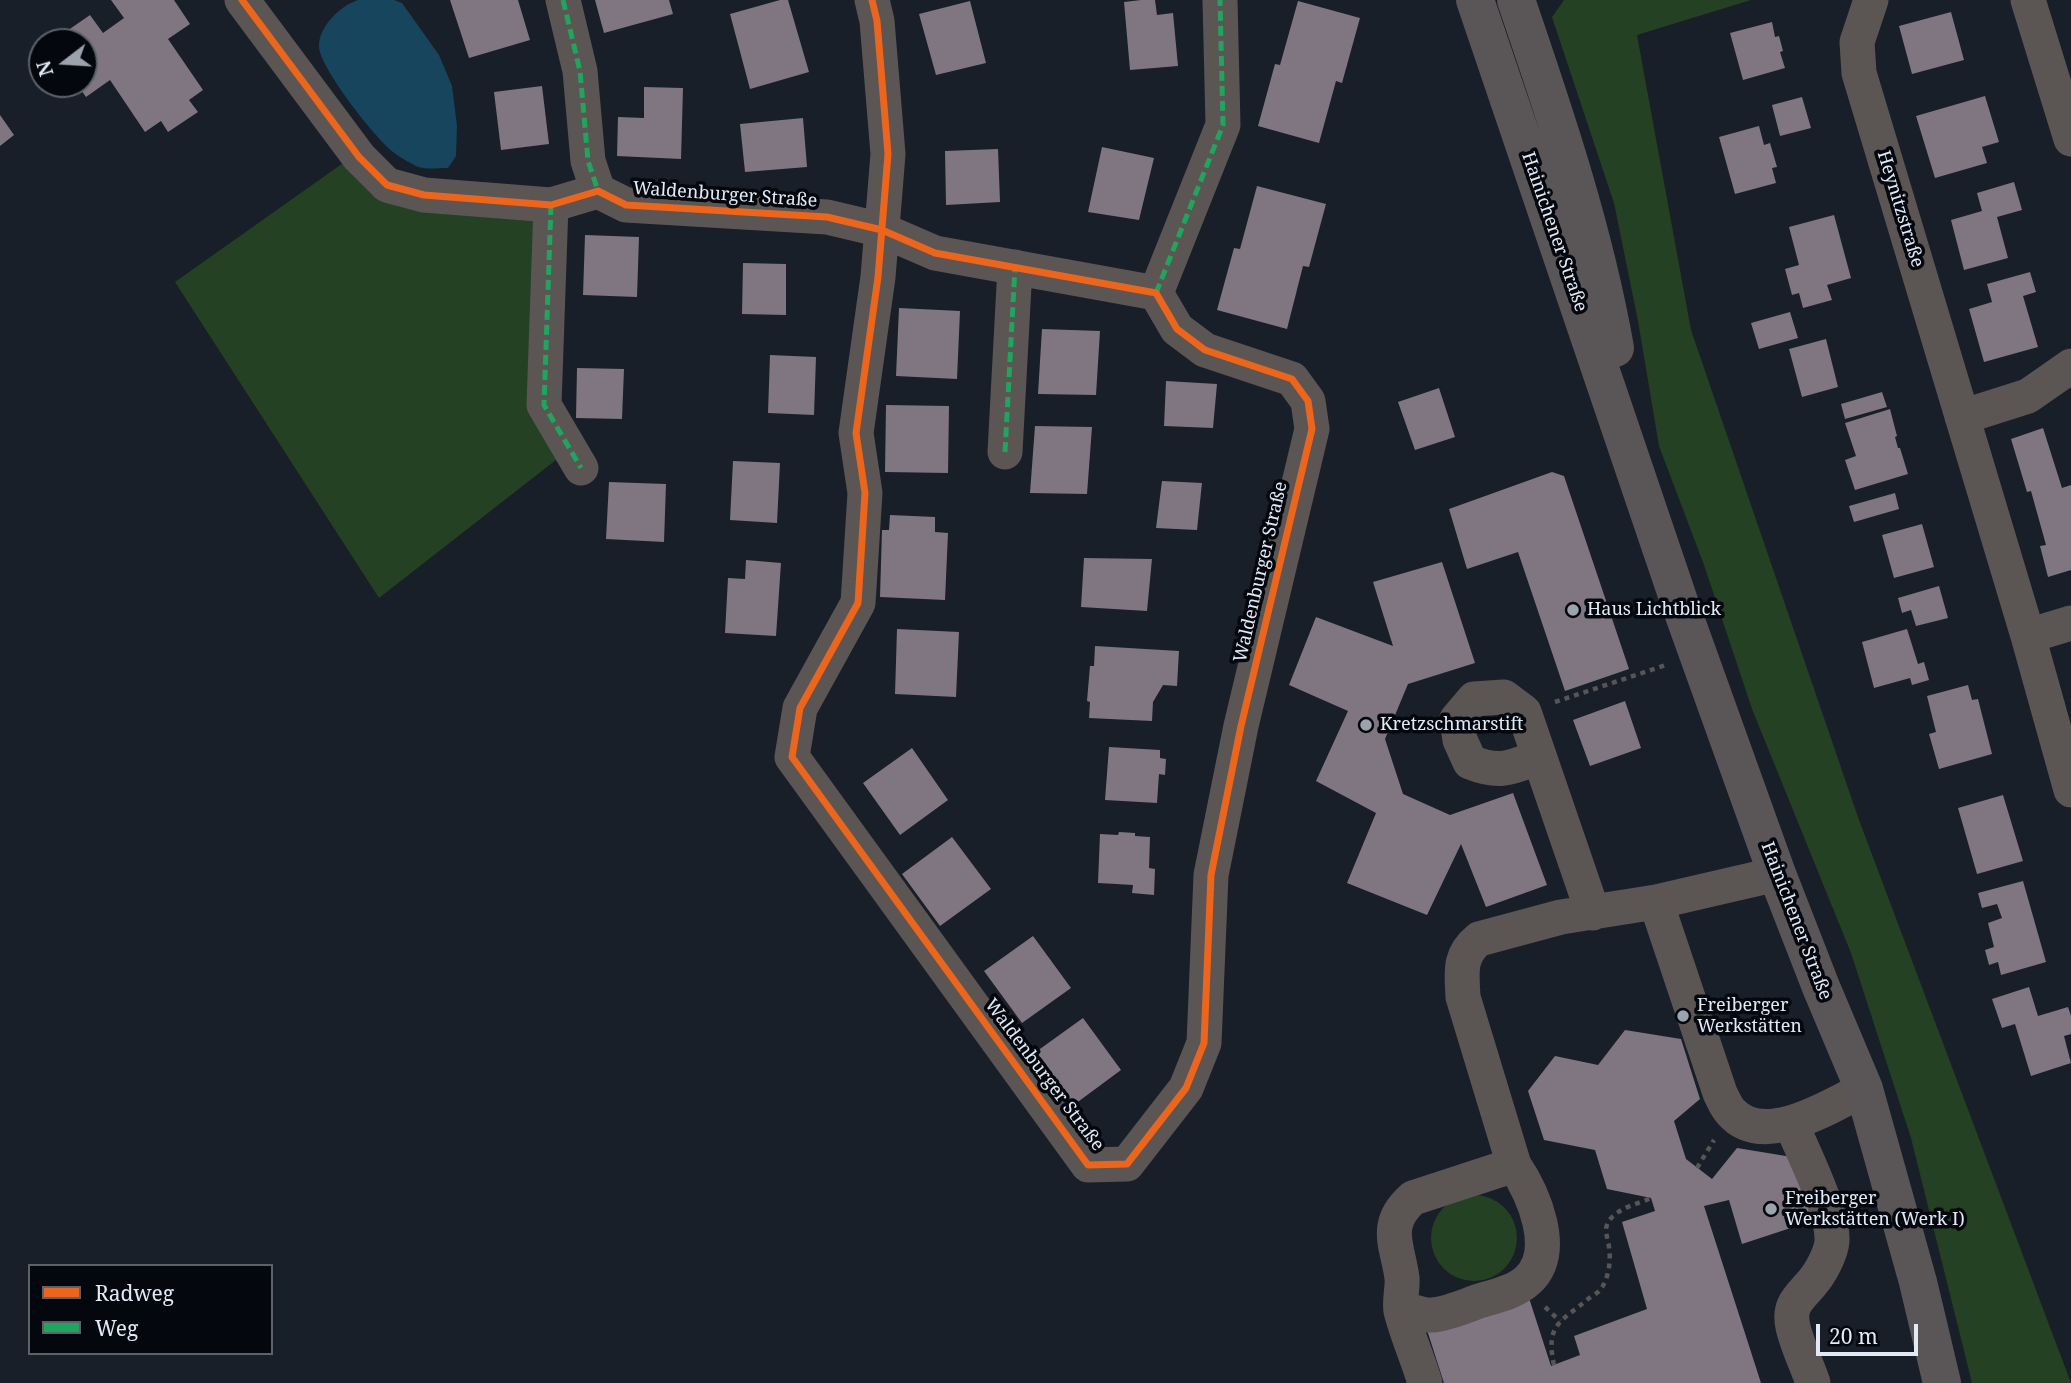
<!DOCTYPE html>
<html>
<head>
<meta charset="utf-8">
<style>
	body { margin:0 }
	#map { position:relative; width:2071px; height:1383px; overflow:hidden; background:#181f28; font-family:"Noto Serif",serif }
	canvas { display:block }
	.legend { position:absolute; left:28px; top:1264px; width:245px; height:91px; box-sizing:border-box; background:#04080e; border:2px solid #5c626a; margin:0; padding:9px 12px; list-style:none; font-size:21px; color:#e1eaf5 }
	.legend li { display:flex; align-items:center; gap:14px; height:35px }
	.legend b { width:35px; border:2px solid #5c626a }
	.north { position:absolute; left:28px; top:28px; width:70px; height:70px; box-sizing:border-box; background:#04080e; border:2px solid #5c626a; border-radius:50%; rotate:253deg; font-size:19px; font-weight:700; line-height:28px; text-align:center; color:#e1eaf5 }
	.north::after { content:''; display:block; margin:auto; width:24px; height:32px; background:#9ba3ad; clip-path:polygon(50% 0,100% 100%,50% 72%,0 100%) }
	.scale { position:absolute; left:1816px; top:1324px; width:102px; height:32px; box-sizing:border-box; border:4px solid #e1eaf5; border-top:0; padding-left:9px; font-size:21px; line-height:24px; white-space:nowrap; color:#e1eaf5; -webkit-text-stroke:5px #04080e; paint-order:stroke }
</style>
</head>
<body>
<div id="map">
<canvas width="2071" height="1383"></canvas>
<ul class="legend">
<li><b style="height:9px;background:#eb651d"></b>Radweg</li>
<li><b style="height:9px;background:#20a55d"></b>Weg</li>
</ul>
<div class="north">N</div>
<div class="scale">20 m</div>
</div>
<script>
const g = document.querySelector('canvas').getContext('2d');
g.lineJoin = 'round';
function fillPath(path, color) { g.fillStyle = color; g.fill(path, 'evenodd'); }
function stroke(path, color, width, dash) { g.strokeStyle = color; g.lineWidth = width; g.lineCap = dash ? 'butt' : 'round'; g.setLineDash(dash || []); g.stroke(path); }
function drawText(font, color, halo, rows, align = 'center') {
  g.font = font + ' "Noto Serif",serif'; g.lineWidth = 7; g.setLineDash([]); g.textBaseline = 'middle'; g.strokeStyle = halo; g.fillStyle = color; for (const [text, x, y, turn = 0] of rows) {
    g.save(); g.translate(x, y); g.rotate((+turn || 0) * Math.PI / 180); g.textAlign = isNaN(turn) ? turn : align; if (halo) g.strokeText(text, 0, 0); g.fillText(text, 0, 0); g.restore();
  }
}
fillPath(new Path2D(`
	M1564,0h187l-114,35 54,295 168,490 212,563h-99l-61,-245 -60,-185 -99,-244 -48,-144 -45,-119 -21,-125 -24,-118 -62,-186z
	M346,161l41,24 164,20 -7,200 26,44 -191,149 -204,-316z
	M1431 1238a43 43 0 1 1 86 0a43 43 0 1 1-86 0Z`), '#244123');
fillPath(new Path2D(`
	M358,0h36l8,3 37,52 13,31 5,40 -1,30 -8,12c-10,0 -23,2 -32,-2 -7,-4 -17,-9 -23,-14 -18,-14 -73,-84 -74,-105 -1,-20 22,-42 39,-47z`), '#17455d');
fillPath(new Path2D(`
	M111,0h63l16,24 -22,15 35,51 -14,10 9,12 -30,20 -7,-11 -16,11 -35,-52 -24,17 -9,-13h7v-42h-33l39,-27 13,18 21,-15z
	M450,0h68l12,40 -61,18z
	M595,0h74l4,14 -69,19z
	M780,0h8l21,72 -59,17 -20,-75z
	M1141,0h14l2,15 16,-2 5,53 -48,4 -6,-68z
	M970,1l16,62 -50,12 -17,-61z
	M1298,1l62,17 -18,65 -6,-2 -17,62 -61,-17 17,-62 5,1z
	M1951,12l13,48 -52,14 -13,-48z
	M1772,22l3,15 4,-1 4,15 -3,1 5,16 -42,12 -13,-47z
	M542,86l7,58 -48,6 -7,-58z
	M644,87l39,1 -2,71 -64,-3 1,-39 26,1z
	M1985,96l14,46 -17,5 5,16 -52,15 -19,-62z
	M1802,97l9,31 -31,8 -8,-31z
	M0,115l14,20 -14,11z
	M803,118l4,49 -62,5 -5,-48z
	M1759,126l5,19 6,-2 7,24 -5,1 4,15 -41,11 -16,-57z
	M1102,147l52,11 -15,62 -51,-8z
	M998,149l2,53 -54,3 -1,-54z
	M2014,182l8,28 -25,7 11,41 -44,12 -13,-50 31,-9 -5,-18z
	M1257,186l69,18 -17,63 -6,-1 -16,63 -70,-19 17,-62 6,1z
	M1834,215l17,63 -24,7 5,15 -29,8 -4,-15 -7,2 -7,-26 14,-4 -10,-38z
	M585,235l54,2 -2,60 -54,-2z
	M743,263l43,1v51l-44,-1z
	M2030,272l6,20 -13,4 15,51 -54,15 -15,-53 23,-7 -5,-18z
	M899,308l61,3 -3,68 -61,-3z
	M1790,312l8,26 -39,11 -8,-26z
	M1042,329l58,2 -4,64 -58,-1z
	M1826,339l12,48 -36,10 -13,-48z
	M770,355l46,2 -2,58 -46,-2z
	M577,368l47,1 -2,50 -46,-1z
	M1166,381l51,3 -4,44 -49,-2z
	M1439,388l16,49 -40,13 -17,-48z
	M1882,392l5,15 -42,12 -4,-15z
	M886,405l63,1 -1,67 -63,-1z
	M1890,409l7,27 -2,1 3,11h2l8,26 -53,16 -10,-30 11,-4 -11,-33z
	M1035,426l57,1 -5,67 -57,-1z
	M2043,428l19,60 9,-3v85l-23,7 -8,-31 6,-1 -15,-54 -4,1 -16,-53z
	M733,461l47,2 -3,60 -47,-3z
	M1552,472l12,4 65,193 -64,22 -47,-139 -51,17 -18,-60z
	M1162,481l40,2 -5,47 -41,-2z
	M609,482l57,2 -2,58 -58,-3z
	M1895,493l4,16 -45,13 -5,-16z
	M890,515l45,2v15l13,1 -3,67 -65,-3 2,-67h7z
	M1922,524l12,43 -40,11 -12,-43z
	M1084,558l68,1 -5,52 -66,-4z
	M746,560l35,3 -5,73 -51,-3 3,-55 17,1z
	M1442,562l33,101 -67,21 -23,55 18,55 47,21 63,-22 34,92 -61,22 -25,-63 -34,71 -80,-32 29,-70 -60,-32 32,-70 -59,-26 27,-68 77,29 -20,-64z
	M1939,586l9,32 -32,8 -5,-16 -9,3 -4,-15z
	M897,629l62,3 -3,65 -61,-3z
	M1907,629l11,35 6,-2 5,18 -17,5 -2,-7 -36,10 -12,-46z
	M1095,646l84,5 -2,35 -14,-1 -10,17 -1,19 -63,-3 1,-16 -3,-1 3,-35h4z
	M1968,685l4,15 6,-1 14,55 -53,15 -10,-35 7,-2 -9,-36z
	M1625,701l16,47 -51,18 -17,-46z
	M1109,747l51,3v8l6,1 -1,16 -6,-1 -2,29 -52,-3z
	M912,748l36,52 -48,35 -37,-52z
	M2003,795l20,66 -46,13 -19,-66z
	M1119,832l16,1v3l15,1 -1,31 6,1 -1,26 -22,-2 1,-8 -35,-2 2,-49 18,1z
	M952,837l39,52 -51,37 -38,-52z
	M2023,881l23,81 -45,13 -3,-13 -9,3 -4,-15 9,-3 -6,-24 14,-5 -5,-14 -15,4 -4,-15z
	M1033,936l38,52 -49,35 -38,-52z
	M2029,987l9,29 30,-9 3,9v18l-7,2 7,27 -40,13 -16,-52 -13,4 -10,-29z
	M1083,1018l38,52 -50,37 -38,-53z
	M1625,1030l56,9 19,60 -26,22 12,38 26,20 25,-31 55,9 23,63 -73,24 -13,-44 -25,6 57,177h-317l-17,-53 102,-32 22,68 29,-11 -6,-19 73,-27 -25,-87 33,-11 -4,-13 -44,-9 -12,-39 -51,-10 -16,-49 27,-35 43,9z`), '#7f7681');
stroke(new Path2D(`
	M1555,702l111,-37
	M1697,1168l17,-28
	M1545,1307l15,14
	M1554,1365c-9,-41 7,-43 34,-66 4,-3 10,-6 13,-10 8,-12 10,-28 8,-42 -1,-10 -6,-17 0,-26 8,-13 29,-17 42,-23`), '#565558', 4.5, [5, 5]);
stroke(new Path2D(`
	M242,0l117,157 28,28 37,10 127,10 47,-14 28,14 201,12 55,13 53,23 221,40 21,36 28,21 87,29 16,22 4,28 -71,297 -30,149 -7,168 -18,45 -59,76 -39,1 -296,-408 8,-49 58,-105 7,-110 -9,-60 22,-156 10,-123 -11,-133 -5,-21
	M563,0l17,71 8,90 10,30
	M1871,0l-14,42 2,31 169,563 43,154
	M2028,0l43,139
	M551,205l-7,200 37,63
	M1156,293l67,-168 -3,-125
	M1962,417l66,-21 43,-30
	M1005,452l10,-185
	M2028,636l43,-13
	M1539,757c-29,11 -39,17 -69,5l-10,-22 -3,-21 17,-20 30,-2 20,15 69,201
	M1656,902l64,191c3,6 6,14 11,19 32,37 100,-6 133,-23
	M1791,1123c12,30 42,87 41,118 -1,13 -12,33 -21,43 -12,14 -23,21 -18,43 4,18 14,38 20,56
	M1401,1308c9,2 22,8 31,7 15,-1 33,-9 47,-14 17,-5 36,-9 49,-21 31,-29 5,-87 -14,-115
	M1425,1383c-7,-24 -18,-48 -24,-72 -2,-11 2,-22 1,-33 -4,-32 -20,-53 11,-80l101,-33 -51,-168c-1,-24 -5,-41 16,-58l82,-22 95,-15 121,-28`), '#5b5553', 35);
stroke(new Path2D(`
	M1475,0l205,604 97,270 44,113 43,102 54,193 24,101
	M1516,0c39,114 78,229 99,348`), '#5a5557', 38);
stroke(new Path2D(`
	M563,0l17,71 8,90 10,30
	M551,205l-7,200 37,63
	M1156,293l67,-168 -3,-125
	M1005,452l10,-185`), '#20a55d', 5, [10, 5]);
stroke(new Path2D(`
	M242,0l117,157 28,28 37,10 127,10 47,-14 28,14 201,12 55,13 53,23 221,40 21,36 28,21 87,29 16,22 4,28 -71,297 -30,149 -7,168 -18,45 -59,76 -39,1 -296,-408 8,-49 58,-105 7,-110 -9,-60 22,-156 10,-123 -11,-133 -5,-21`), '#eb651d', 7);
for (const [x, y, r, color] of [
	[1573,610,7,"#9ba3ad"],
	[1366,725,7,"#9ba3ad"],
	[1683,1016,7,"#9ba3ad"],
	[1771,1209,7,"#9ba3ad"]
]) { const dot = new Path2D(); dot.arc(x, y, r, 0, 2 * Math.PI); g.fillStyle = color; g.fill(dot); stroke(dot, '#04080e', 2.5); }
drawText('18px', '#e1eaf5', '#04080e', [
	["Waldenburger Straße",725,195,4],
	["Heynitzstraße",1900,209,73],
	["Hainichener Straße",1554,232,71],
	["Waldenburger Straße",1261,572,-77],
	["Hainichener Straße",1796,921,69],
	["Waldenburger Straße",1044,1075,53]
]);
drawText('18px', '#e1eaf5', '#04080e', [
	["Haus Lichtblick",1587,610],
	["Kretzschmarstift",1380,725],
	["Freiberger",1697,1006],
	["Werkstätten",1697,1027],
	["Freiberger",1785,1199],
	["Werkstätten (Werk I)",1785,1220]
], 'left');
</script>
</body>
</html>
